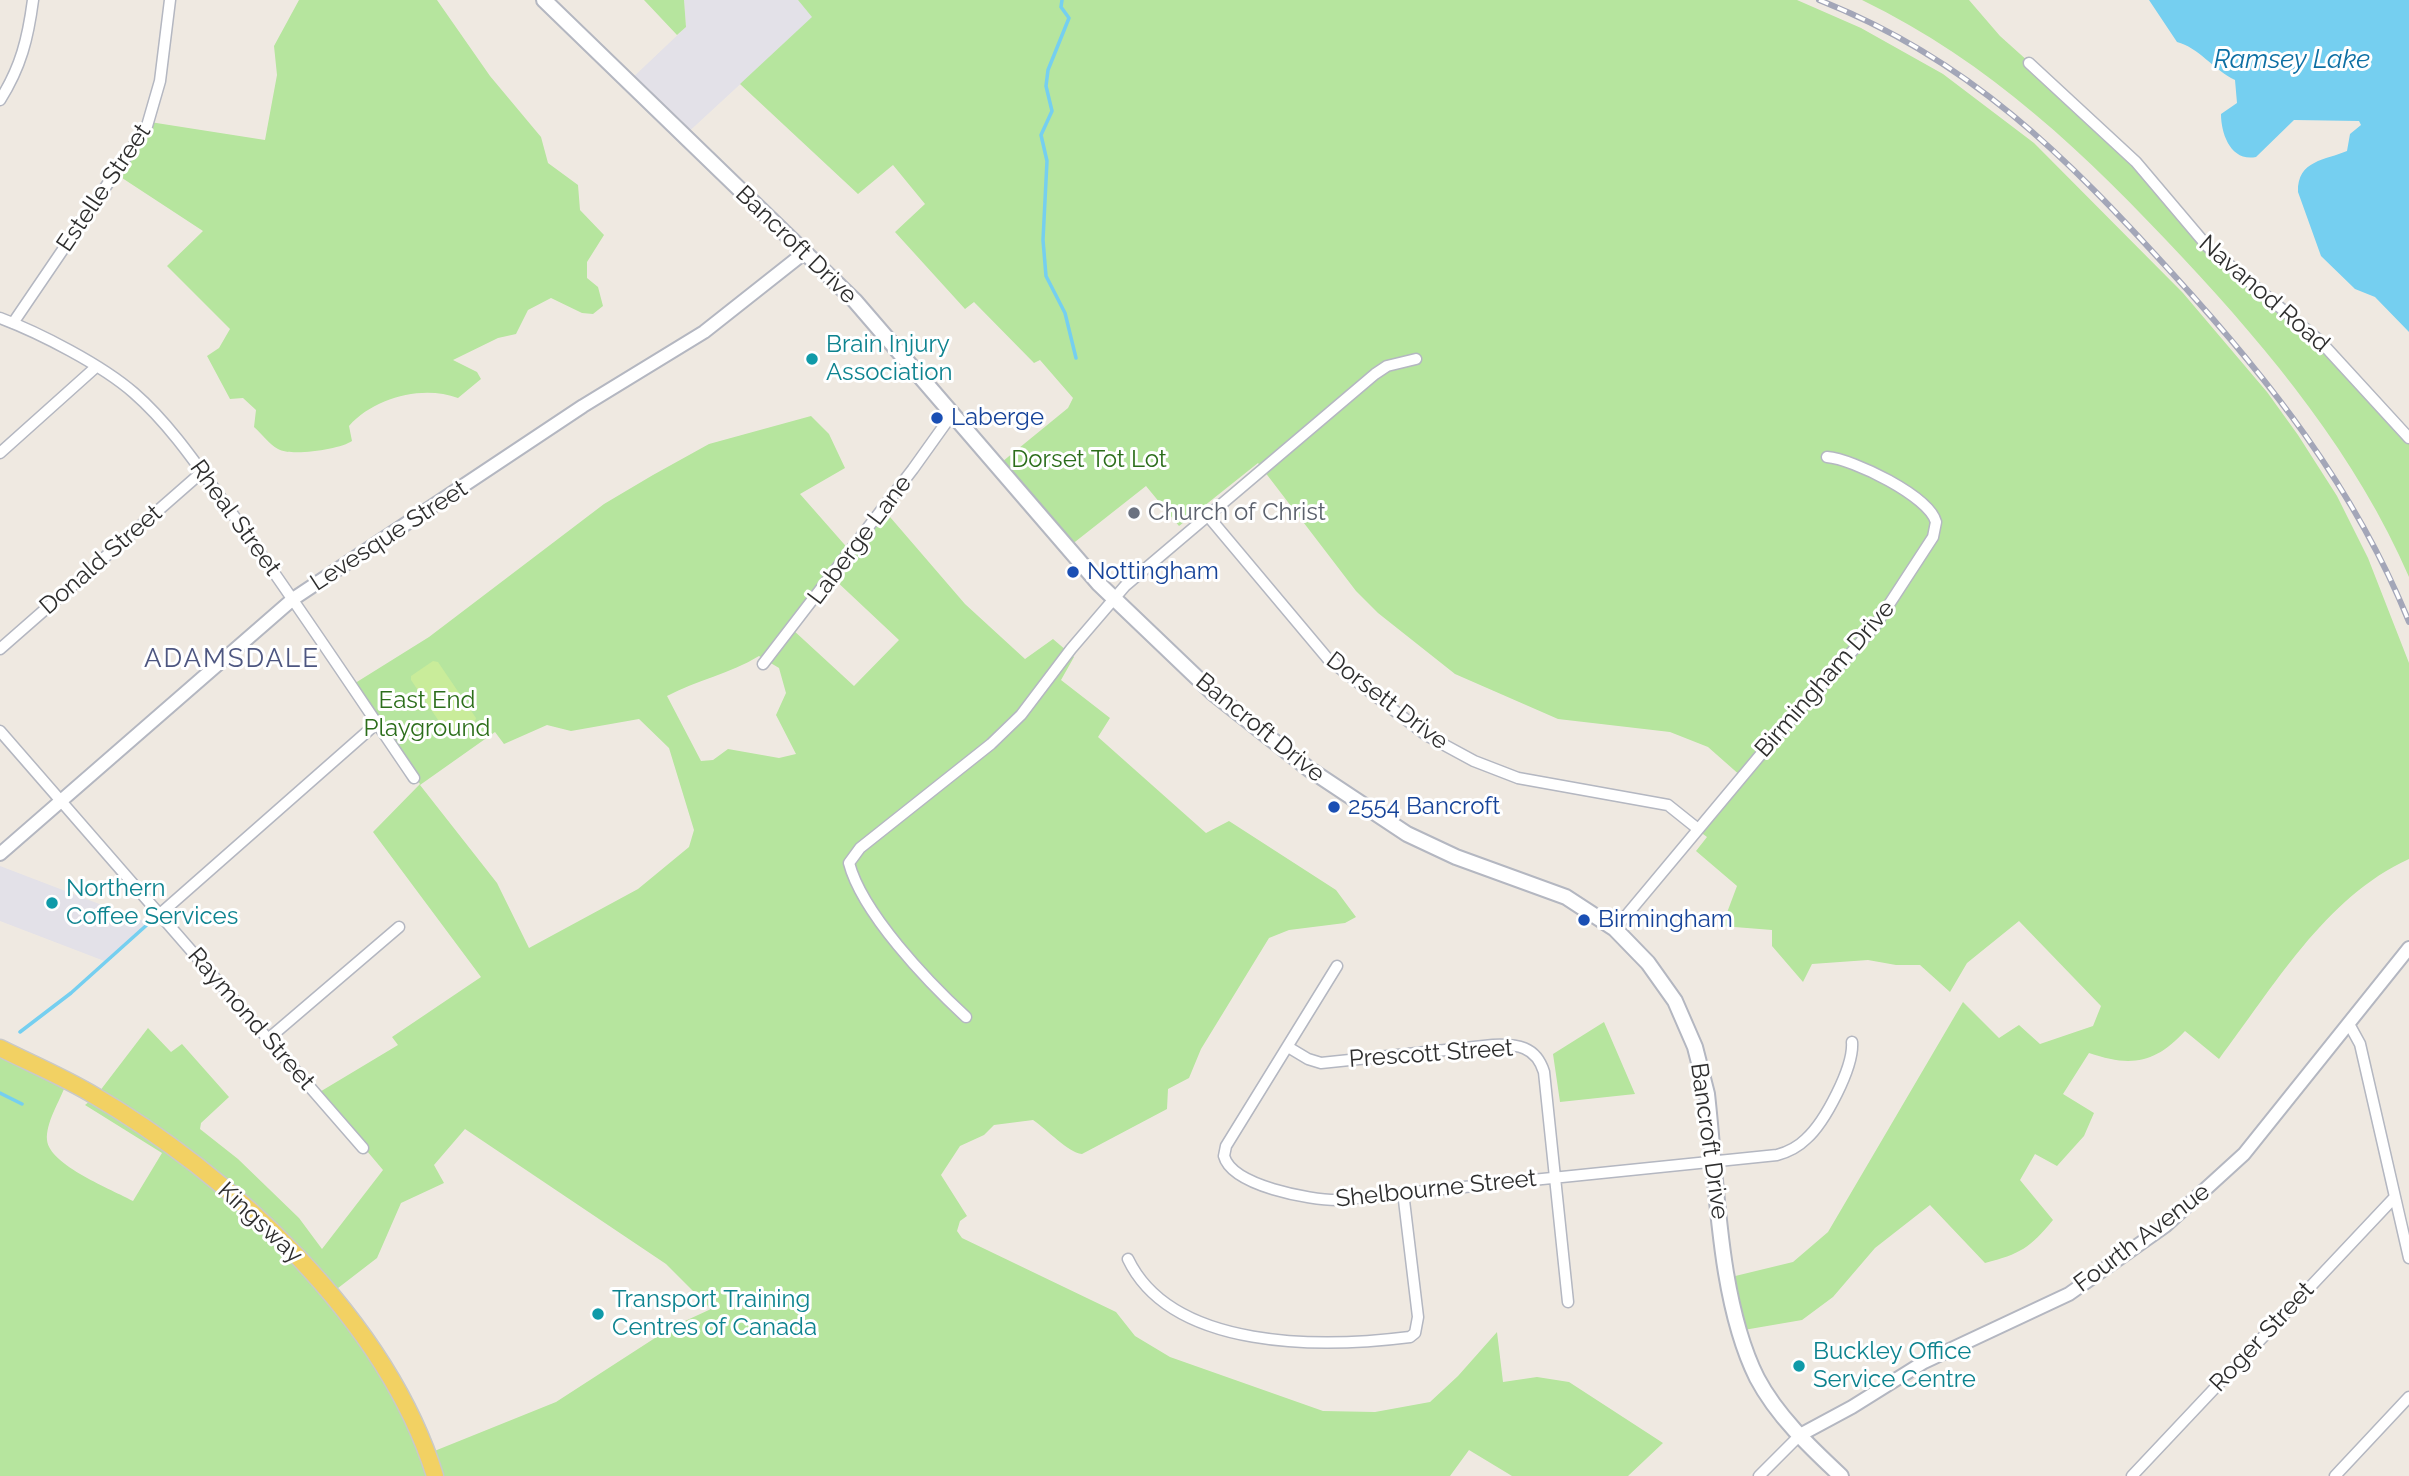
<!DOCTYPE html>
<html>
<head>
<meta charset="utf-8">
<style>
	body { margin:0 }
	canvas { display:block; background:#efe9e1 }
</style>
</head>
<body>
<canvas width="2409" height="1476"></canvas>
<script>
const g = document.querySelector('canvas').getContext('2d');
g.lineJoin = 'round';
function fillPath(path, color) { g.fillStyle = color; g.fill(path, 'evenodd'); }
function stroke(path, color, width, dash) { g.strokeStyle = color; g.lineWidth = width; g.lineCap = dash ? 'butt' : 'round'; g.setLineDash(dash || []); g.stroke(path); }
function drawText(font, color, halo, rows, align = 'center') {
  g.font = font + ' Raleway,sans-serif'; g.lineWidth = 6; g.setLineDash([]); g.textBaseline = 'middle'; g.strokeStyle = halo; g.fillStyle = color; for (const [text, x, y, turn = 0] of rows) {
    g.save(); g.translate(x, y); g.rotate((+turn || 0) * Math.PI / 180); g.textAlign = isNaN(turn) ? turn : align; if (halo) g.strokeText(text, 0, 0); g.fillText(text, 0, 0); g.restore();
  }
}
fillPath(new Path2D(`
	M684,0h114l15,17 -130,120 -56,-54 59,-56z
	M0,866l149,57 -42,39 -107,-41z`), '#e3e1e8');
fillPath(new Path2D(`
	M299,0h138l53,76 51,61 7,26 30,22 2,25 24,25 -17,27v16l11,9 5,19 -10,8 -11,-1 -31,-15 -23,12 -12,24 -18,4 -45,22 24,12 4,7 -23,19c-35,-13 -83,-1 -109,28l3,15c-11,8 -61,16 -74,8 -9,-5 -16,-15 -24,-22l2,-17 -13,-12 -13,1 -23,-43 12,-8 11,-19 -63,-63 36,-35 -87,-57 34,-52 115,18 12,-65 -3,-29z
	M644,0h40l2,27 -9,8z
	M798,0h999l64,28 82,46 91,69 149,150 84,99 31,43 39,61 31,62 41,105v196c-84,38 -136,129 -190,200l-34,-28c-30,33 -55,36 -96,22l-26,41 31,19 -10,23 -27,30 -22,-12 -15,26 33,40c-23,28 -33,34 -68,43l-55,-58 -55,43 -42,49 -31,23 -64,11 -11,-53 66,-16 35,-30 135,-230 36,36 20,-13 21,19 53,-18 8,-20 -82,-85 -52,42 -17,29 -30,-27h-24l-28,-5 -56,4 -9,18 -31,-36v-16l-50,-4 15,-40 -41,-35 11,-14 -8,-6 43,-54 -34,-30 -38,-15 -112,-13 -103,-45 -77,-61 -22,-22 -98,-128 -79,63 -33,-40 -80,63 -69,-83 71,-58 5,-10 -33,-38 -6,3 -60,-61 -9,7 -70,-77 30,-28 -32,-39 -35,29 -118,-110 72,-67z
	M1862,0h107l31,36 99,89 97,108 113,97 100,107v140c-52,-120 -138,-225 -226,-319 -96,-103 -193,-196 -321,-258z
	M811,416l18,18 16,34 -45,26 51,58 33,-42 81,94 60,55 28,-20 21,18 -13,23 49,38 -12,19 108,96 23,-12 107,69 20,27 -11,6 -56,7 -20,8 -68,111 -12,29 -21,11 -1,20 -85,45c-15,-2 -34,-24 -49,-34l-39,5 -10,10 -24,11 -19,29 26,41 -7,5 -3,10 5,7 154,74 19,24 35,21 153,54 52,1 55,-10 28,-26 39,-44 6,50 34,-5 32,5 94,61 -35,33h-116l-43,-26 -19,26h-1450v-425l47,18 17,20c-6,15 -18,34 -17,51 2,25 66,50 86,61l29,-48 -77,-48 11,-9 52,-68 23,24 11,-8 47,53 -28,26 -1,6 38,30 61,59 23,31 61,-79 -65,-77 80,-48 -6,-8 89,-60 -108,-145 47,-48 -68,-99 77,-48 175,-133 49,-29 56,-31zM833,578l66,62 -45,46 -62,-57zM759,656l20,12 7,25 -10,22 20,39 -17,4 -51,-9 -15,11 -12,1 -34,-65c30,-16 63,-22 92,-40zM639,719l30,29 25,82 -5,17 -51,42 -109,59 -32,-65 -77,-98 75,-53 9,12 43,-19 24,6zM465,1129l201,135 45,45 -39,18 -116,75 -129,52 -74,-130 -24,-29 48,-37 24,-55 43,-20 -10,-18z
	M1604,1022l31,72 -75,8 -7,-48z`), '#b6e59e');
fillPath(new Path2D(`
	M433,661l5,1 38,56 -2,6 -20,13 -5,-1 -38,-56v-4z`), '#c9ec9a');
fillPath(new Path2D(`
	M2149,0h260v332l-34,-35 -20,-8 -34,-33 -23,-64c-1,-32 28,-32 49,-41l3,-17 11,-9 -2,-4 -65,-1 -38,37c-25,5 -35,-23 -35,-43l16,-11 -2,-23c-21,-10 -37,-33 -58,-38z`), '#75cff0');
stroke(new Path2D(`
	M1062,0l-1,7 8,11 -21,52 -2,16 6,25 -11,24 6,26 -4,79 3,36 19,37 11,45
	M20,1032l51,-39 78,-70
	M0,1093l22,11`), '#75cff0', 3.5);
const minor = new Path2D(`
	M2029,63l107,99 72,85 112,94 89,97
	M0,100c21,-33 28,-62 33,-100
	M0,318c40,15 102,47 134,75 39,34 69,81 100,123 62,86 120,174 180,262
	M13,323l134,-197 13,-45 10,-81
	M0,453l96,-86
	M1208,516l120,143 98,76 48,26 44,17 150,27 30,24
	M0,649l202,-177
	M763,664l150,-195 40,-56
	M0,731l363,417
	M160,914l217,-191
	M1615,929l162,-194 98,-109 58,-89 3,-15c-7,-26 -83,-63 -109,-65
	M1337,966l-111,180 -2,10c8,30 86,44 113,44l440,-45c11,-3 21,-8 29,-16 19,-17 48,-72 46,-97
	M966,1017c-38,-35 -104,-104 -117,-154l11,-15 131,-104 30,-29 50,-66 54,-63 250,-212 12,-8 29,-7
	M2349,1024l11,20 49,214
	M268,1039l131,-112
	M1288,1047l20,12 13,4 172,-18c24,-1 43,1 51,27l24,230
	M1128,1259c44,92 195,89 282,78l5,-4 3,-16 -15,-125
	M1759,1476l41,-41
	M2132,1476l261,-277
	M2335,1476l74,-79`);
const tertiary = new Path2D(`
	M0,854l293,-255 290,-193 121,-74 100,-79
	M1800,1435l52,-28 72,-45 145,-68 96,-68 79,-72 165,-206`);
const secondary = new Path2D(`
	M544,0l311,301 244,283 114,109 96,76 98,65 49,23 110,40 49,32 33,34 27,38 20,46 12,47c10,87 11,206 50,284 20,38 53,69 84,98`);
const primary = new Path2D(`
	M0,1048c30,15 61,28 90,45 140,81 296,225 345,383`);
stroke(minor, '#b4b7c1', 13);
stroke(tertiary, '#b4b7c1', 16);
stroke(secondary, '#b4b7c1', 18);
stroke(primary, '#c9c9c9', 19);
stroke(minor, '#fff', 10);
stroke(tertiary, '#fff', 12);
stroke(secondary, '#fff', 14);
stroke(primary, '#f2d163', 16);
const rail = new Path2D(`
	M1819,0c150,59 247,156 353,273 96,105 183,215 237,349`);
stroke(rail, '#a3a6b8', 6);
stroke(rail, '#fff', 3.5, [10]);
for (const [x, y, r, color] of [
	[812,359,7,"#0f9aa8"],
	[937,418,7,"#1a4fb4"],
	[1134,513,7,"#6b7280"],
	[1073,572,7,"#1a4fb4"],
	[1334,807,7,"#1a4fb4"],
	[52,903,7,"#0f9aa8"],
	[1584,920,7,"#1a4fb4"],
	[598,1314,7,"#0f9aa8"],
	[1799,1366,7,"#0f9aa8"]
]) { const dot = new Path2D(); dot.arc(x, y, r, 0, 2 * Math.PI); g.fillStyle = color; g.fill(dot); stroke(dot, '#fff', 2.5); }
drawText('24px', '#2e2e2e', '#fff', [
	["Estelle Street",104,188,-56],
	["Bancroft Drive",796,245,44],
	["Navanod Road",2264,294,41],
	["Rheal Street",235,518,54],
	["Levesque Street",389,536,-33],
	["Laberge Lane",860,540,-53],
	["Donald Street",101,560,-41],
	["Birmingham Drive",1825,679,-49],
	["Dorsett Drive",1387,701,37],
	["Bancroft Drive",1260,728,39],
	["Raymond Street",251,1019,49],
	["Prescott Street",1431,1054,-4],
	["Bancroft Drive",1709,1141,82],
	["Shelbourne Street",1436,1189,-6],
	["Kingsway",260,1223,43],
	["Fourth Avenue",2142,1238,-37],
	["Roger Street",2262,1337,-47]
]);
drawText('24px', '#0d838f', '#fff', [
	["Brain Injury",826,345],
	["Association",826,373],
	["Northern",66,889],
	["Coffee Services",66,917],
	["Transport Training",612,1300],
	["Centres of Canada",612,1328],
	["Buckley Office",1813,1352],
	["Service Centre",1813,1380]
], 'left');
drawText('24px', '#164399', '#fff', [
	["Laberge",951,418],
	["Nottingham",1087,572],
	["2554 Bancroft",1348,807],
	["Birmingham",1598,920]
], 'left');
drawText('24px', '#2c6e1b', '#fff', [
	["Dorset Tot Lot",1089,460],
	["East End",427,701],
	["Playground",427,729]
]);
drawText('24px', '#5b616d', '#fff', [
	["Church of Christ",1148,513]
], 'left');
drawText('italic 26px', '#0d6fa3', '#fff', [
	["Ramsey Lake",2292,60]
]);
g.letterSpacing = '2px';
drawText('26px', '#4d5680', '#fff', [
	["ADAMSDALE",232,659]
]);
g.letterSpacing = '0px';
</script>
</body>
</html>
